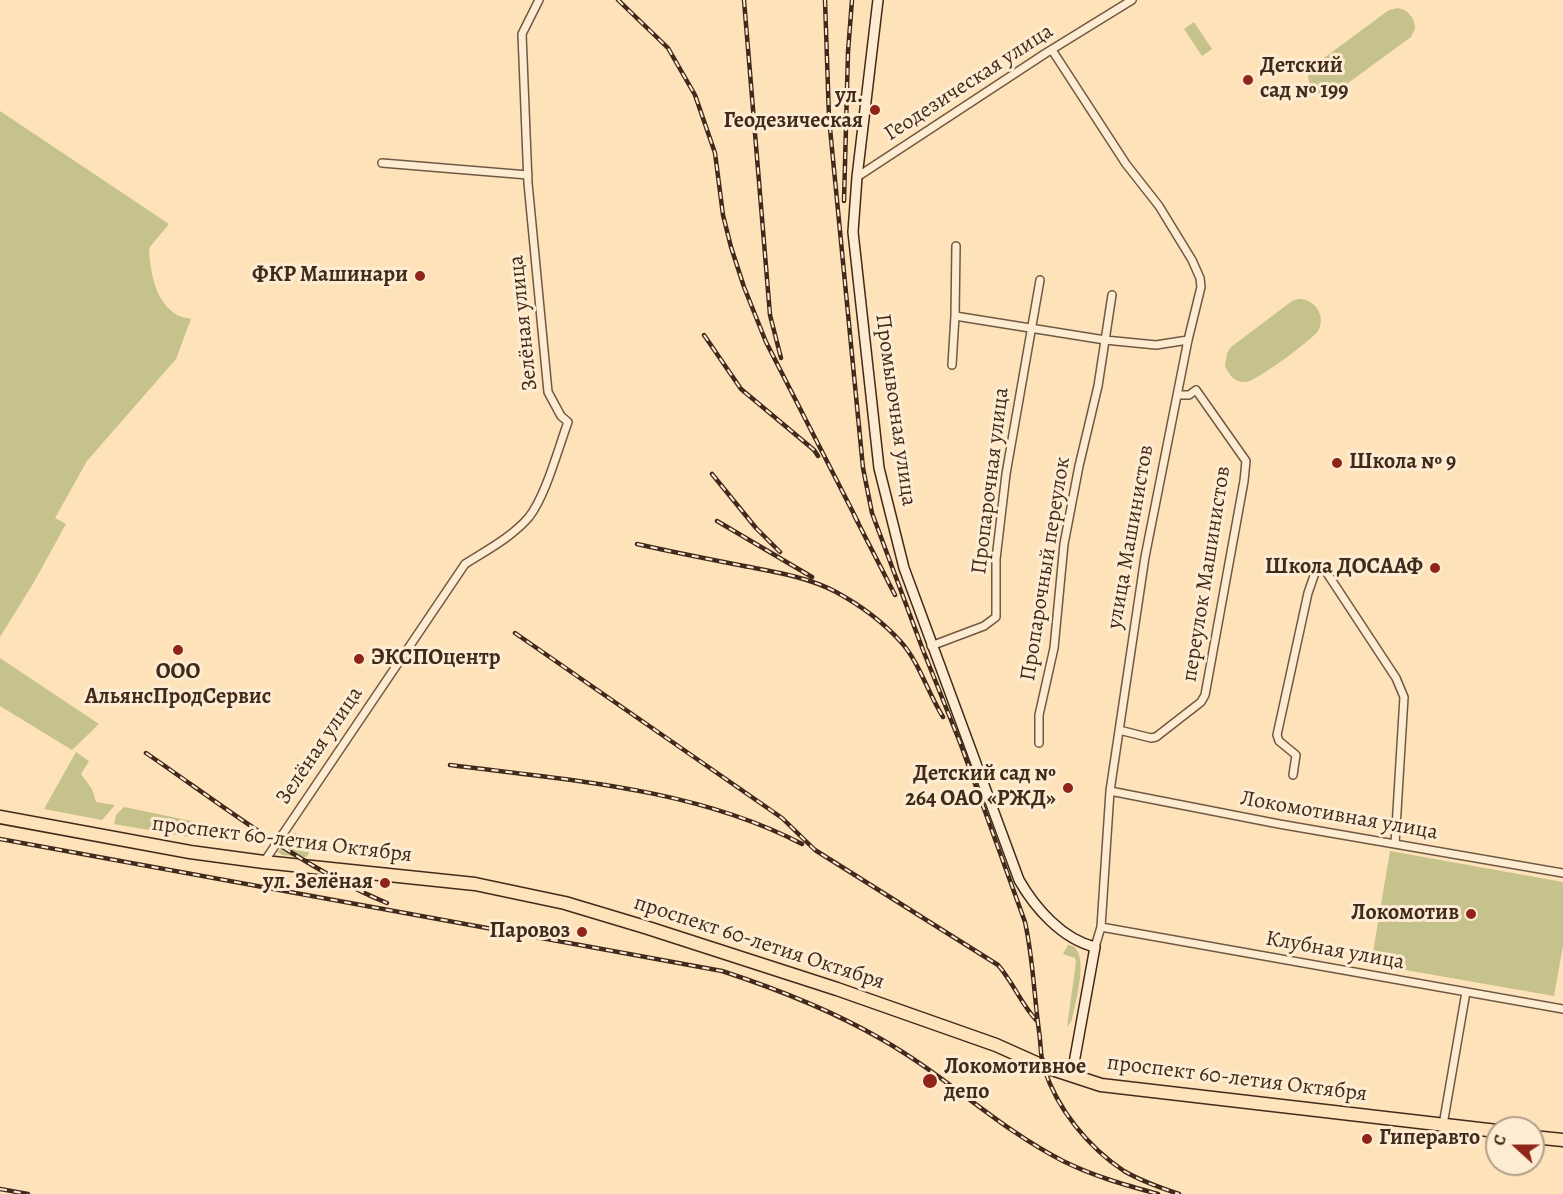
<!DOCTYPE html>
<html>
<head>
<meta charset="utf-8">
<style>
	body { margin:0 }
	#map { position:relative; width:1563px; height:1194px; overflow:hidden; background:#fee2ba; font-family:Alegreya,serif }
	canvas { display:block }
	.north { position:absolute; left:1485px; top:1116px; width:60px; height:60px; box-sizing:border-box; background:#feecd2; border:2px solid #b29e89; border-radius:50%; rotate:291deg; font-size:16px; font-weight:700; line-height:24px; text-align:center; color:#412a1b }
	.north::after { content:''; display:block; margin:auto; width:21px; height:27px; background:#8f2418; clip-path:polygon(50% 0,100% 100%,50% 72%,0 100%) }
</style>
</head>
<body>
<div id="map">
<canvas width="1563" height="1194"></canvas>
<div class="north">С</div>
</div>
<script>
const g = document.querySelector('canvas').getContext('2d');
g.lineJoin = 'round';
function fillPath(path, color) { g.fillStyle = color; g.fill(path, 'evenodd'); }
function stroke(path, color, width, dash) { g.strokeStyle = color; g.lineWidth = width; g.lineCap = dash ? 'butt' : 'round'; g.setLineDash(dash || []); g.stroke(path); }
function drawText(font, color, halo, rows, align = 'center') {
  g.font = font + ' Alegreya,serif'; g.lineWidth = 6; g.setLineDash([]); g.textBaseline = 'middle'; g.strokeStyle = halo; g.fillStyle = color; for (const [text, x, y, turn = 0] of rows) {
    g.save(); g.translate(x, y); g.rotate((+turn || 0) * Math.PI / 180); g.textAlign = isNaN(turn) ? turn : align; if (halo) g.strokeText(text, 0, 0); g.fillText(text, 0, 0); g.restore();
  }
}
fillPath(new Path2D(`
	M1398,8c10,2 17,10 17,21l-4,8 -78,57 -9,3c-11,-6 -19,-16 -15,-28l80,-59z
	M1194,22l18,27 -10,7 -18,-27z
	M0,111l169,113 -20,24c1,23 6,54 28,67 3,2 10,3 14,4l-15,40 -89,102 -32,57 11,6 -32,58 -34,55z
	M1298,299c16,-1 29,17 20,32 -6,9 -63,51 -72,51 -11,1 -17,-7 -21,-16l2,-13 4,-6 61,-46z
	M0,658l99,66 -27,26 -72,-44z
	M76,752l13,9 -8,13 11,15 4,13 19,3 -13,15 -58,-11z
	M124,807l87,18 -5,12h-17l-75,-13 2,-9z
	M295,833l5,3 10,14 -3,7 -25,-2 -4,-3 9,-15z
	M1390,851l173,31v64l-9,50 -183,-32z
	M1068,945c24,2 7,58 4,75l-5,7 9,-65 -1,-4 -12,-4z`), '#c6c28b');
const street = new Path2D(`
	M1052,50l74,114 33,42 33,54 8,18 1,9 -13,53 -43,217 -35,234 -9,136 -6,20
	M382,163l146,12
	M857,177l189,-124 86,-53
	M955,316l150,24 51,5 32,-5
	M952,365l3,-49 1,-70
	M931,646l53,-20 12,-9v-58l10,-85 34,-194
	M1119,730l32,8 5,-1 45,-35 4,-7 39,-214 2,-20 -50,-71 -7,5h-11
	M1039,743v-28l15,-67 10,-104 15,-78 19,-80 14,-91
	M1293,775l3,-20 -17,-14 -2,-6 31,-142 7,-20 6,-4 4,1 71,108 8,19 -9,147
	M1110,791l169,33 284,49
	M264,862l201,-298c22,-14 47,-27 64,-47 17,-22 29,-68 39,-95l-7,-6 -13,-24 -20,-209 -6,-149 17,-34
	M1101,927l462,82
	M1443,1125l23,-133`);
const secondary = new Path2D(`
	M878,0l-21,177 -4,55 26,236 25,100 115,312c16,28 43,59 76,67l-23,127`);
const highway = new Path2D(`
	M0,817l190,35 74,10 211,22 90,19 80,24 192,62 159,56 47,21 58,19 396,46
	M1533,1137l30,3`);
stroke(street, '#705843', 10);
stroke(secondary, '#412a1b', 12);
stroke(highway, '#412a1b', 15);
stroke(street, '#feecd2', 7);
stroke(secondary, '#feecd2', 9);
stroke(highway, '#fee2ba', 12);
const rail = new Path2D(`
	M618,0l50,48 27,47 20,58 8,62 8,32 13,40 22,55 92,180
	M744,0l26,315 11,43
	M825,0l4,118 34,350 9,45 51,137 38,95 64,177c8,36 9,73 14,109 2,12 1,25 5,37 13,41 44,79 80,103 17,10 37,17 55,23
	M844,201l4,-149 4,-52
	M704,335l37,54 73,61 4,6
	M712,474l44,54 24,24
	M854,515l41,80
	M717,521l95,56
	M637,544c35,8 71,15 107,22 31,6 64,11 92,26 24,13 47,30 65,50 18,20 27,51 42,75
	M515,633l267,185 33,32 183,115c15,17 23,39 39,56
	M146,753c76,52 156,115 241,150
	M450,765c118,15 244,23 352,79
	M0,839l722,132c55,18 109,39 159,68 64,36 117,89 182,122 30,15 62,24 95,33
	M0,1189l28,5`);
stroke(rail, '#412a1b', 4.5);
stroke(rail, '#feecd2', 2, [7]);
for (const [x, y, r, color] of [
	[1248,80,6,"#8f2418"],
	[875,110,6,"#8f2418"],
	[420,276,6,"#8f2418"],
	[1337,463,6,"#8f2418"],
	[1435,568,6,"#8f2418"],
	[178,650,6,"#8f2418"],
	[359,659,6,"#8f2418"],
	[1068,788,6,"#8f2418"],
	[385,883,6,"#8f2418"],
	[1471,914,6,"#8f2418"],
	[582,932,6,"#8f2418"],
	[930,1081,8,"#8f2418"],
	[1367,1139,6,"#8f2418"]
]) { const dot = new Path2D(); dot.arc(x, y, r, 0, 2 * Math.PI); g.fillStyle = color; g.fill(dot); stroke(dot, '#feecd2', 2); }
drawText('bold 22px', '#412a1b', '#feecd2', [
	["Детский",1260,67,"left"],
	["сад № 199",1260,92,"left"],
	["ул.",863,97],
	["Геодезическая",863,122],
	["ФКР Машинари",408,276],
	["Школа № 9",1349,463,"left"],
	["Школа ДОСААФ",1423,568],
	["ЭКСПОцентр",371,659,"left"],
	["ООО",178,673,"center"],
	["АльянсПродСервис",178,698,"center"],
	["Детский сад №",1056,775],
	["264 ОАО «РЖД»",1056,800],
	["ул. Зелёная",373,883],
	["Локомотив",1459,914],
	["Паровоз",570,932],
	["Локомотивное",944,1068,"left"],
	["депо",944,1093,"left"],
	["Гиперавто",1379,1139,"left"]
], 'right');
drawText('22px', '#412a1b', '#feecd2', [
	["Геодезическая улица",969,83,-33],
	["Зелёная улица",524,323,-96],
	["Промывочная улица",895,410,82],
	["Пропарочная улица",991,481,-83],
	["улица Машинистов",1131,537,-80],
	["Пропарочный переулок",1046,569,-81],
	["переулок Машинистов",1207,574,-81],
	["Зелёная улица",320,746,-56],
	["Локомотивная улица",1339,816,10],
	["проспект 60-летия Октября",282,840,7],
	["проспект 60-летия Октября",759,943,18],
	["Клубная улица",1335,951,10],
	["проспект 60-летия Октября",1237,1079,7]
]);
</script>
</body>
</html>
